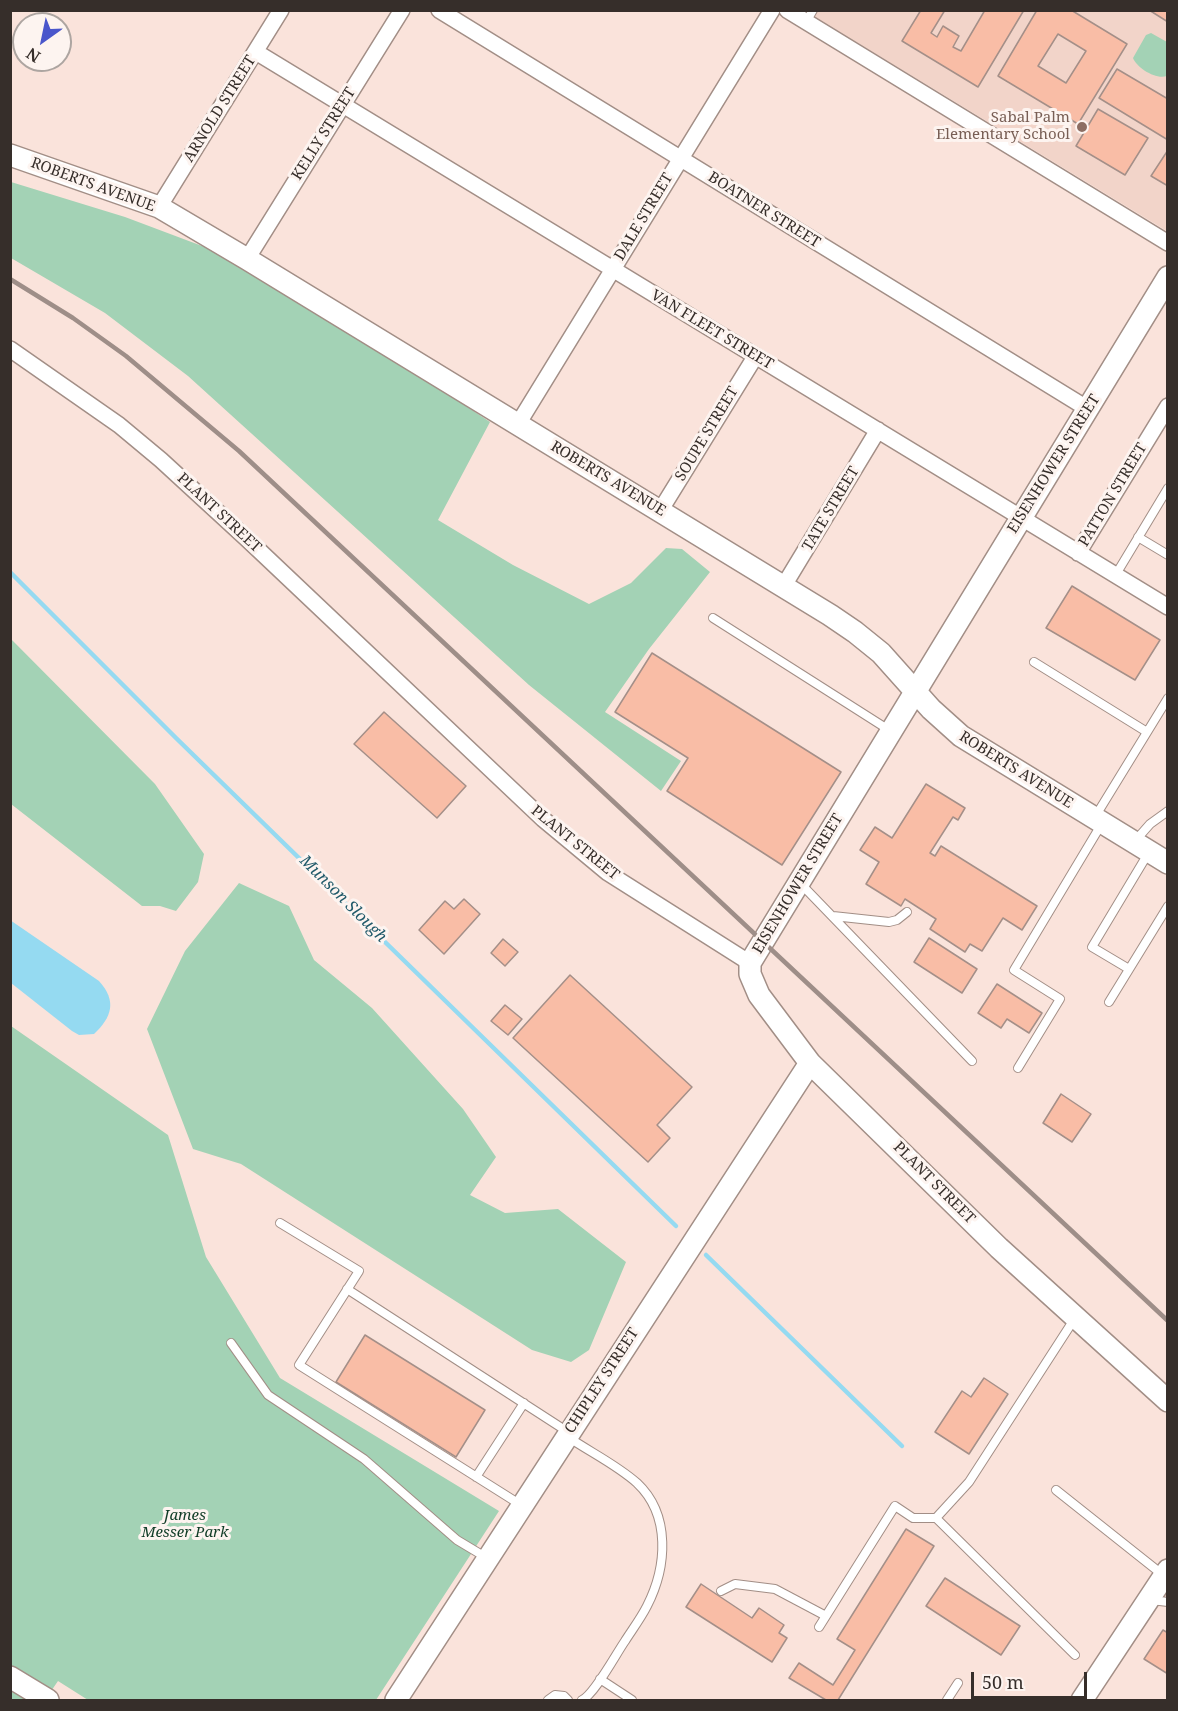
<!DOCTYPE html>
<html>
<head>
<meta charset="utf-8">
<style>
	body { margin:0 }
	#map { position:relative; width:1178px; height:1711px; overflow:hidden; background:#fae3db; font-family:"Noto Serif",serif }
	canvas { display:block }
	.frame { position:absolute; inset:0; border:12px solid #362e2a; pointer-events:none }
	.north { position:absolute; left:12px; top:12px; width:60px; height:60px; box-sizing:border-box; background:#fdf4f0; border:2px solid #ada5a1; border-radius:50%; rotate:213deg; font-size:16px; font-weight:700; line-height:24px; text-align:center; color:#362e2a }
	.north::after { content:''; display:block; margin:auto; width:21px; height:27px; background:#4a56cb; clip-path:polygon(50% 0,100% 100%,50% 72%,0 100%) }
	.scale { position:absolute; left:971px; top:1672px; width:116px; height:27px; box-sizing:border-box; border:3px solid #362e2a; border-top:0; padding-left:8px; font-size:18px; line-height:21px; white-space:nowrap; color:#362e2a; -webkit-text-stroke:4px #fdf4f0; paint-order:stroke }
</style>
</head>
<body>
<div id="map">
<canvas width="1178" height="1711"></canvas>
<div class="frame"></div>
<div class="north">N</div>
<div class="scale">50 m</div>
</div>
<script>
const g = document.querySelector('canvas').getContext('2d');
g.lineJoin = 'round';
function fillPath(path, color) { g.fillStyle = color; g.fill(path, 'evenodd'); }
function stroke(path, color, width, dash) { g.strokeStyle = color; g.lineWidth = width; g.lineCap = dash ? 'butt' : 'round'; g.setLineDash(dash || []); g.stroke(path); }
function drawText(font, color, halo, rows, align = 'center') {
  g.font = font + ' "Noto Serif",serif'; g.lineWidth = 6; g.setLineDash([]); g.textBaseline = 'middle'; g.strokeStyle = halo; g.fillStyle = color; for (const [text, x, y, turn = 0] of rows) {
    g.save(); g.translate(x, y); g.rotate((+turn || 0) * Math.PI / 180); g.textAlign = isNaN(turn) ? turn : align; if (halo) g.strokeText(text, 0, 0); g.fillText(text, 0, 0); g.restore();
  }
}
fillPath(new Path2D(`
	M804,11h363v220l-233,-142z`), '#f2d4c9');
fillPath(new Path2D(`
	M1151,33l16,9v34c-11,4 -30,-8 -34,-18l13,-23z
	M11,182l114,35 109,41 184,116 72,48 -52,98 75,45 76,39 42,-21 35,-35 16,1 28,23 -61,77 -44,63 76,49 -20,30 -132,-106 -341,-309 -83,-63 -94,-55z
	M10,638l145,146 49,70 -6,28 -22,29 -16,-5h-18l-131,-102z
	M239,883l50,23 25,54 58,48 91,101 33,48 -26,38 35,18 53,-4 68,53 -37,88 -18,12 -39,-12 -291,-186 -48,-15 -46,-120 38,-78z
	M11,1026l157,109 38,122 74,121 219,133 -123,189h-288l-30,-19 -13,19h-34z`), '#a3d2b5');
fillPath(new Path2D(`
	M10,920l89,61c18,20 13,36 -5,53l-15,1 -7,-4 -61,-48z`), '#95daf1');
stroke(new Path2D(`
	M10,572l166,166 500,488
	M706,1255l196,191`), '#95daf1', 4.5);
const building = new Path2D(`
	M921,10h24l-14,23 6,4 6,-11 16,10 -6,11 8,4 24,-41h39l-46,77 -76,-46z
	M1037,10h34l56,34 -49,80 -80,-48zM1058,34l28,17 -20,32 -28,-17z
	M1149,10h19v12z
	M1117,69l51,30v41l-69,-42z
	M1098,109l50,29 -23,37 -49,-29z
	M1168,150v36l-17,-10z
	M1072,586l88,54 -25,40 -89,-52z
	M652,653l189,119 -59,93 -115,-74 21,-33 -73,-46z
	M384,712l82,74 -29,32 -83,-74z
	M926,784l39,24 -7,12 -5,-3 -23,36 5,3 6,-10 96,60 -15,24 -19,-12 -21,33 -12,-7 -5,8 -35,-23 6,-10 -31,-20 -4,7 -35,-22 13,-22 -19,-12 15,-23 17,11z
	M464,899l16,15 -36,40 -25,-24 26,-29 9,8z
	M929,938l48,31 -15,24 -48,-31z
	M503,939l15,13 -13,14 -14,-13z
	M570,975l122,112 -35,38 13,13 -22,24 -135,-124z
	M997,984l45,29 -13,20 -22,-14 -6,9 -23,-15z
	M505,1005l17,14 -14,16 -17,-14z
	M1061,1094l30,20 -19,28 -29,-19z
	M365,1335l120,75 -29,47 -120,-75z
	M984,1378l24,16 -39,60 -34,-22 27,-41 9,6z
	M906,1529l28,17 -96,154h-12l-37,-22 10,-15 34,22 22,-35 -18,-11z
	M945,1578l75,48 -19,29 -75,-49z
	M701,1584l51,34 7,-10 25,17 -5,8 8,5 -15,24 -86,-55z
	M1163,1630l5,3v41l-24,-15z`);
fillPath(building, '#f9bda6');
stroke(building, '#a48f88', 1.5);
const lane = new Path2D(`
	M806,22l7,-12
	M1138,537l30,18
	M1115,576l53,-88
	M713,618l176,112
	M1034,662l113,70
	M1095,817l73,-119
	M1135,841l15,-17 18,-13
	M800,883l172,178
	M833,916l56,6 8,-2 10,-8
	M1129,969l-37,-22 57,-95
	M1109,1002l59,-96
	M1018,1068l42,-69 -46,-29 87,-145
	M280,1223l79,48 -60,94 222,140
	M347,1289l221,143
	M231,1343l37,52 96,64 93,81 30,18
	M568,1437c22,15 49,28 69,46 34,32 30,84 10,123 -6,12 -15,24 -22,35 -9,13 -31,54 -43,59
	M476,1477l48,-74
	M1056,1490l107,85
	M936,1518l33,-36 106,-164
	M721,1591l14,-7 40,5 51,27
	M1151,1600l17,2
	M819,1627l76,-121 18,12h23l139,137
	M600,1679l32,21
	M548,1700l7,-5 9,1 4,4
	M947,1700l11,-17`);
const street = new Path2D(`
	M439,10l649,399
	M787,10l381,233
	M256,52l912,555
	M159,207l122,-197
	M247,259l155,-249
	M10,349l109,76 42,35 86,79 296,280 65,54 142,90
	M518,424l254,-414
	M660,511l95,-154
	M1078,553l90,-147
	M783,587l95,-157`);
const secondary = new Path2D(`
	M10,155l149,52 88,52 583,356 25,17 26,21 50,56 30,27 207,127
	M1168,277l-418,686v11l9,21 51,68 189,185 169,153
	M10,1677l38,23
	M396,1700l414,-637
	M1082,1700l86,-130`);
stroke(lane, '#a28e86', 10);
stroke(street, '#a28e86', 18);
stroke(secondary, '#a28e86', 24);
stroke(lane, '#fff', 8);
stroke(street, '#fff', 15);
stroke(secondary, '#fff', 21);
stroke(new Path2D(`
	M10,279l63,39 53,38 113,95 929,870`), '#9e8e88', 4.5);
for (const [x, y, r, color] of [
	[1082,127,6,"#8d6e63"]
]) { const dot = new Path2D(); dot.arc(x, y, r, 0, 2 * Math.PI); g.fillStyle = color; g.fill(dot); stroke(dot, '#fdf4f0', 2); }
drawText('15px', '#362e2a', '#fdf4f0', [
	["ARNOLD STREET",220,109,-58],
	["KELLY STREET",324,134,-58],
	["ROBERTS AVENUE",93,185,20],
	["BOATNER STREET",764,210,32],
	["DALE STREET",644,217,-59],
	["VAN FLEET STREET",712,330,31],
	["SOUPE STREET",707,434,-59],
	["EISENHOWER STREET",1054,464,-58],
	["ROBERTS AVENUE",608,479,31],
	["PATTON STREET",1113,495,-59],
	["TATE STREET",831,509,-59],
	["PLANT STREET",219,513,43],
	["ROBERTS AVENUE",1016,770,32],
	["PLANT STREET",575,843,39],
	["EISENHOWER STREET",798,884,-59],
	["PLANT STREET",934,1183,45],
	["CHIPLEY STREET",602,1381,-57]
]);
drawText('15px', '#785e54', '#fdf4f0', [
	["Sabal Palm",1070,118],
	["Elementary School",1070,135]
], 'right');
drawText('italic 15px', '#0f3c26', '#fdf4f0', [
	["James",185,1516],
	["Messer Park",185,1533]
]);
drawText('italic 16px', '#215a6a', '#fdf4f0', [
	["Munson Slough",343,899,45]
]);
</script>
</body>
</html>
